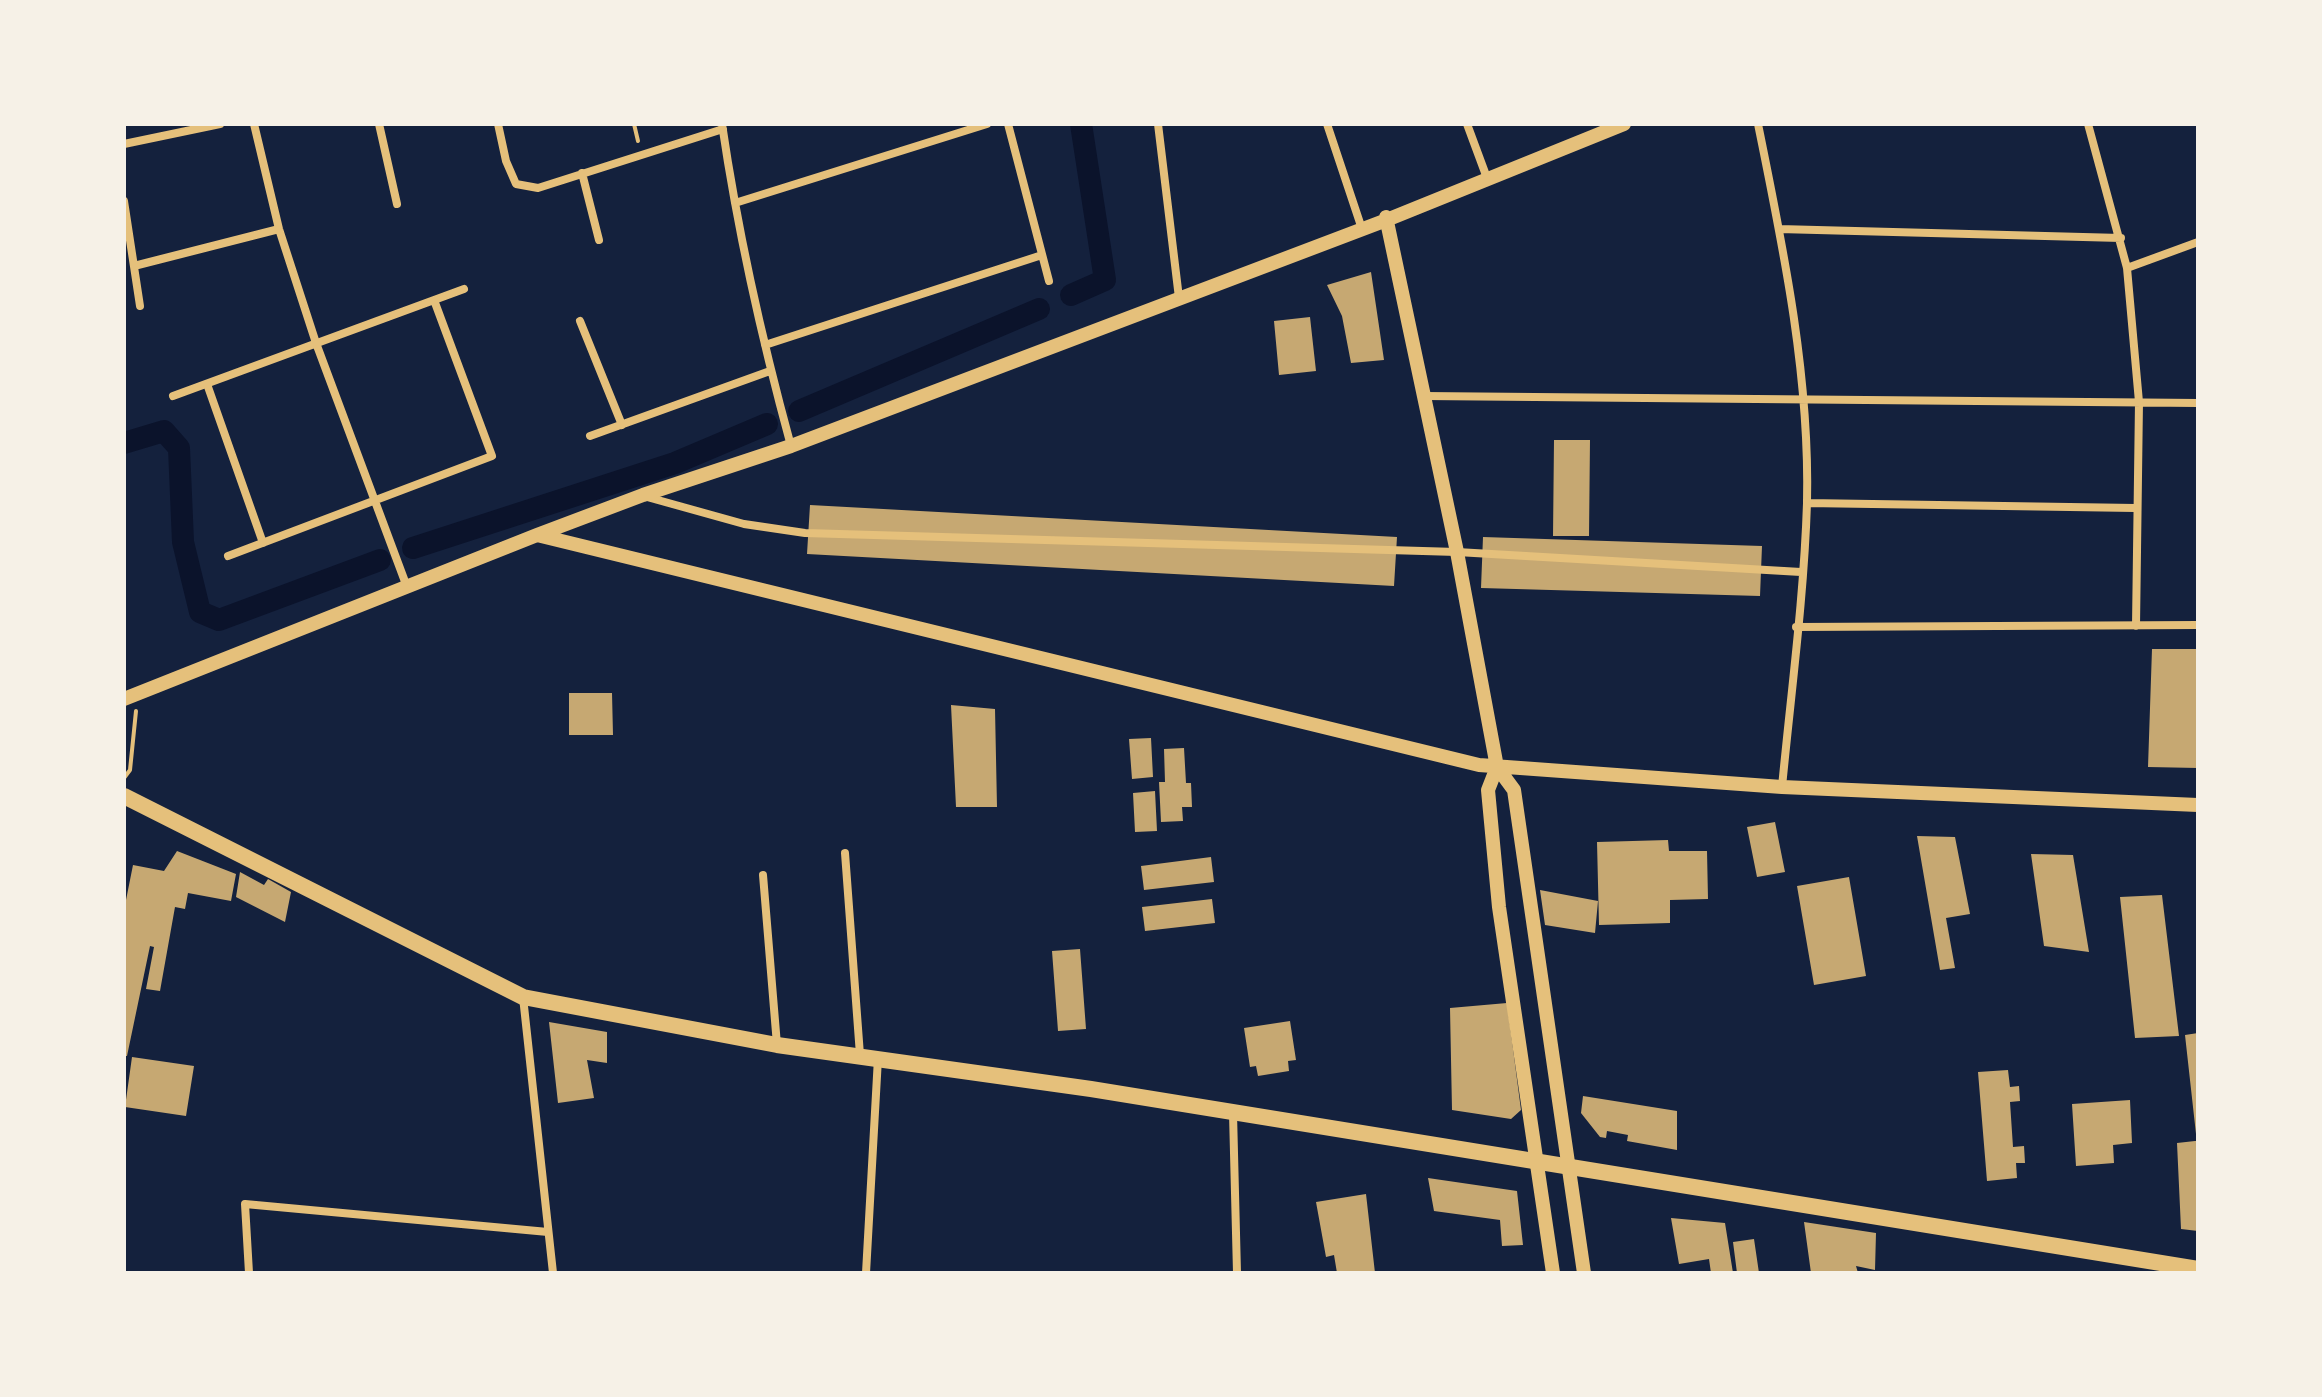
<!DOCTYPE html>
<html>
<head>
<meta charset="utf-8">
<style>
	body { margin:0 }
	#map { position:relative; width:2322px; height:1397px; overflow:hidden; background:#14213d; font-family:Barlow,sans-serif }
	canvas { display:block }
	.frame { position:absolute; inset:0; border:126px solid #f6f1e7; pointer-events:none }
</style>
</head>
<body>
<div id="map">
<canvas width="2322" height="1397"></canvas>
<div class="frame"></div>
</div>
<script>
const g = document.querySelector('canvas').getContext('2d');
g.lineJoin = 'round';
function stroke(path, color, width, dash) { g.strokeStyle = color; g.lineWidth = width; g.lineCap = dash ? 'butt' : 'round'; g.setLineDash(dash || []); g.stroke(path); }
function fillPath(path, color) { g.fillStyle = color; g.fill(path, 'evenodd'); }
stroke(new Path2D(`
	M1071,295l34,-15 -24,-156
	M799,411l240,-102
	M124,443l40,-12 15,17 4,94 17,70 19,8 161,-60
	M413,548l262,-85 92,-39`), '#0b132b', 22);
fillPath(new Path2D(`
	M1371,272l13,88 -33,3 -9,-47 -15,-31z
	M1310,317l6,54 -37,4 -5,-54z
	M1554,440h36l-1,96h-36z
	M810,505l587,32 -3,49 -587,-32z
	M1483,537l279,9 -2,50 -279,-8z
	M2152,649h46v119l-50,-1z
	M569,693h43l1,42h-44z
	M951,705l44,4 2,98h-41z
	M1151,738l2,39 -21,2 -3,-40z
	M1184,748l2,35h5l1,24h-10l1,14 -22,1 -2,-40h6l-1,-33z
	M1155,791l2,40 -22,1 -2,-39z
	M1775,822l10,50 -28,5 -10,-50z
	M1917,836l38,1 15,77 -24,4 9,50 -15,2z
	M1668,840l1,11h38l1,48 -38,1v23l-71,2 -2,-83z
	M177,851l59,23 -5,27 -43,-8 -3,16 -10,-2 -15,84 -14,-2 8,-42 -4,-1 -23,110h-3v-146l9,-45 31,6z
	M2031,854l42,1 16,97 -45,-6z
	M1211,857l3,25 -70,8 -3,-24z
	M240,872l24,13 4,-6 23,13 -6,30 -49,-25z
	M1849,877l17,99 -52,9 -17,-99z
	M1540,890l58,11 -3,32 -50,-8z
	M2162,895l17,141 -44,2 -15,-141z
	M1212,899l3,24 -70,8 -3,-24z
	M1080,949l6,80 -28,2 -6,-80z
	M1507,1003l14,107 -10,9 -59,-9 -2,-102z
	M1290,1021l6,39 -8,1 1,10 -31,5 -2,-10 -6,1 -6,-39z
	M549,1022l58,10v31l-20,-3 7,38 -36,5z
	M2198,1033v101h-2l-11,-99z
	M132,1057l62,9 -8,50 -61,-9z
	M2008,1070l2,17 9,-1 1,15 -10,1 3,45 11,-1 1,17h-9l1,15 -30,3 -9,-109z
	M1583,1096l94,15v39l-50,-9 1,-6 -21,-4 -1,7 -6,-1 -19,-24z
	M2130,1100l2,43 -19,2 1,18 -38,3 -4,-62z
	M2195,1141h3v90l-17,-2 -4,-86z
	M1428,1178l89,13 6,54 -21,1 -2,-26 -66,-9z
	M1366,1194l9,79h-38l-3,-18 -8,2 -10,-55z
	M1671,1218l54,5 8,50h-22l-2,-14 -30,5z
	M1804,1222l72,11 -1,37 -19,-4 2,7h-47z
	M1754,1239l5,34h-22l-4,-31z`), '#c6a872');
stroke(new Path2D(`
	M634,124l4,17
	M124,778l6,-8 6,-59`), '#e5c07b', 4);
stroke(new Path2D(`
	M254,124l25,105 37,114 91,244
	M379,124l18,80
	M498,124l8,37 10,23 22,4 185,-59
	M722,124c16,109 40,216 69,322
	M1008,124l41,157
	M1158,124l21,174
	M1327,124l35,105
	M1467,124l20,54
	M1758,124c25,123 52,252 49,379 -3,94 -16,190 -25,284
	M2088,124l39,144 12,134 -3,224
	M124,144l96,-20
	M582,173l17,67
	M124,201l16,105
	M735,203l252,-79
	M1779,229l342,9
	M134,266l145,-37
	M2127,268l71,-26
	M580,321l42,104
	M765,345l277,-90
	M207,384l56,159
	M173,396l291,-107
	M1424,396l774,7
	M590,436l180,-65
	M647,497l97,27 61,9 652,19 344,20
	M1807,503l328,5
	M228,556l264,-100 -58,-156
	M1796,627l402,-2
	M845,853l15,202
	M763,875l14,170
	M523,997l30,276
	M1233,1113l4,160
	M249,1273l-4,-69 303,28
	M866,1273l12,-215`), '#e5c07b', 8);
stroke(new Path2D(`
	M1386,217l71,335 40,215 17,23 70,483
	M537,535l942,230 303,22 416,18
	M124,699l413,-164 106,-40 148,-49 593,-225 240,-97
	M1497,767l-9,23 11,117 54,366`), '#e5c07b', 14);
stroke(new Path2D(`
	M124,796l399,201 254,48 314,44 1107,180`), '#e5c07b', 16);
</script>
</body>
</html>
